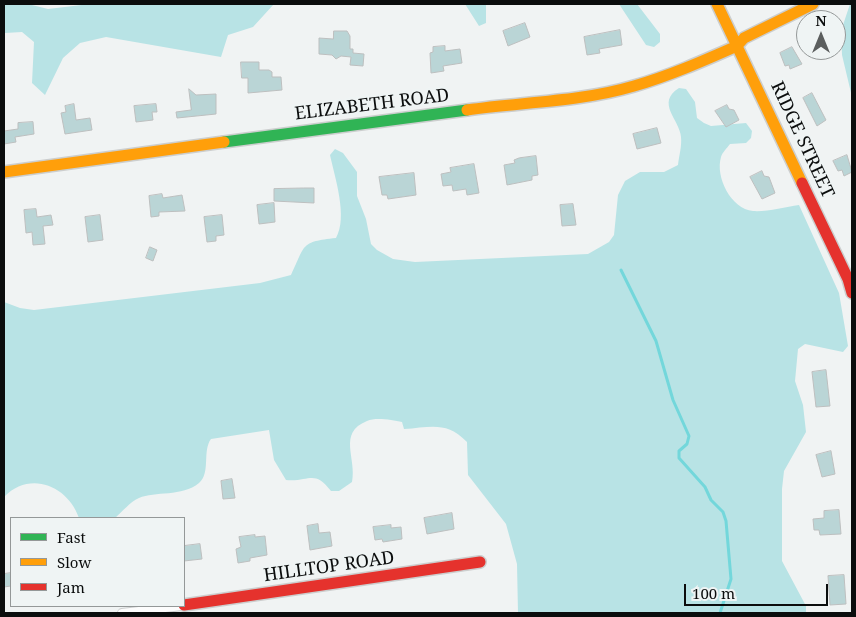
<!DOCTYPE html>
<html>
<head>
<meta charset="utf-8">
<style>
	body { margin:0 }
	#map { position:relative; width:856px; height:617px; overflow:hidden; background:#f0f3f3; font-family:"Noto Serif",serif }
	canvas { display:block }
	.frame { position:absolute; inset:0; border:5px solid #0b0d0d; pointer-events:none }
	.legend { position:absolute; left:10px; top:517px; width:175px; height:90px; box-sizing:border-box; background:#eff4f4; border:1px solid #949898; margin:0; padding:6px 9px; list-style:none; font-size:15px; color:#0b0d0d }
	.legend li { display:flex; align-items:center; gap:10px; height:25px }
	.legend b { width:25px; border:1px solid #949898 }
	.north { position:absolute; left:796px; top:10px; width:50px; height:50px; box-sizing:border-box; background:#eff4f4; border:1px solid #949898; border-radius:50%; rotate:0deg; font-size:14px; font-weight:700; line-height:20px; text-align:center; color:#0b0d0d }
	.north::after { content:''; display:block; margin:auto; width:18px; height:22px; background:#5b5e5e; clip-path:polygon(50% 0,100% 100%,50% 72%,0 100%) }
	.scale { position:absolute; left:684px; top:584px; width:144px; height:22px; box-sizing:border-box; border:2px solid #0b0d0d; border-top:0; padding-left:6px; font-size:15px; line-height:18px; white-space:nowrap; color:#0b0d0d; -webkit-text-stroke:4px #eff4f4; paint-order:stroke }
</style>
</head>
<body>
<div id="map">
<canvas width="856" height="617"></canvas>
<div class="frame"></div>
<ul class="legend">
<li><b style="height:6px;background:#30b455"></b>Fast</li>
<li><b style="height:6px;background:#ff9f0a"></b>Slow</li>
<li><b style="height:6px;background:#e5322d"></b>Jam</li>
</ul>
<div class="north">N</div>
<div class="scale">100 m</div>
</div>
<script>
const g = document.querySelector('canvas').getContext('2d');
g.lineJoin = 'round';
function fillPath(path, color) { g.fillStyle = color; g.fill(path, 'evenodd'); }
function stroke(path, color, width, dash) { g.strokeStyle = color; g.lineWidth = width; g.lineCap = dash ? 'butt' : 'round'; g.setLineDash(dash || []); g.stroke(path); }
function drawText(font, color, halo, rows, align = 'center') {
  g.font = font + ' "Noto Serif",serif'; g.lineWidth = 5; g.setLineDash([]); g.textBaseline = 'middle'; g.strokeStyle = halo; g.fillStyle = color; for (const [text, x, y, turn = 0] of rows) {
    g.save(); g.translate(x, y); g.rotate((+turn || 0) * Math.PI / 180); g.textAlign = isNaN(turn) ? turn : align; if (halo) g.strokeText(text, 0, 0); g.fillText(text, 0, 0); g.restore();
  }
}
fillPath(new Path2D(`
	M4,4h24l20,5 42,-5h184l-21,23 -25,8 -7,22 -115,-20 -26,6 -17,15 -18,37 -13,-12 2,-41 -12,-10 -17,1 -1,2z
	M465,4h21v19l-7,3z
	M619,4h18l23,30v8l-6,5 -8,-2z
	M850,4h2v93l-10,-42 -1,-24z
	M679,88l7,1 9,13 2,16 7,5 7,3 35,-3 6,8 -1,7 -5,5 -16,1c-3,4 -8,9 -9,13 -6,20 10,52 32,54 14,1 32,-4 46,-6l40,88 9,53 -5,6 -38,-8 -7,5 -3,32 8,24 3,27 -22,39 -2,18v72l24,45v7h-288l-1,-49 -11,-40 -38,-49 -1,-33c-20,-21 -36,-15 -63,-13l-2,-7c-10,-2 -26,-5 -35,-1 -30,12 -10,37 -15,61l-13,9h-8c-17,-22 -21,-9 -45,-11l-12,-20 -5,-30 -58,9c-9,12 0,34 -12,44 -17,14 -44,8 -60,15 -8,3 -17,14 -24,20h-36c-11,-32 -49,-48 -75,-21v-195l16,6 14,2 226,-27 31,-8c15,-31 9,-33 45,-37 12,-21 -1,-60 -6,-83l5,-6 8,4 14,19v24l9,23 5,25 6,6 16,9 22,3 173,-8 21,-12 5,-7 4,-40 7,-14 15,-9h24l14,-7c1,-9 4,-19 3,-28 -1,-17 -26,-34 -2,-49z`), '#b8e3e5');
stroke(new Path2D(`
	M621,270l35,71 17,59 16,36 -2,8 -8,7v7l26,29 6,13 12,12 3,9 5,58 -11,34`), '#73d7db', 3);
const building = new Path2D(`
	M525,23l5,14 -22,9 -5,-15z
	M620,30l2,15 -23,4 1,4 -13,2 -3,-18z
	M334,31h13l3,5v13h3v4l11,1 -1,12 -13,-1 1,-8 -10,-1 -5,3 -4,-4 -13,-1v-16l14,1z
	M445,46v5l15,-2 2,14 -19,3 1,5 -13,2 -1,-20 3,-1v-5z
	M792,47l10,17 -12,5 -1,-4 -4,1 -5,-13z
	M241,62h18v8h10l3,2v5h9l1,13 -34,3v-15h-6z
	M189,89l7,6 20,-1v20l-39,4 -1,-6 15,-2z
	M812,93l14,27 -9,6 -14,-28z
	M74,104l2,16 14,-2 2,12 -27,4 -4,-21 5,-1 -1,-6z
	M156,104l1,8h-5l1,8 -17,2 -2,-16z
	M727,105l2,4 5,1 5,10 -13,7 -11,-16z
	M33,122l1,12 -19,3 1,5 -12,2v-13l14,-2v-6z
	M657,128l4,15 -24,6 -4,-15z
	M847,155l5,17 -8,4 -2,-6 -4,1 -5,-10z
	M536,156l2,19 -6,1v4l-25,5 -3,-20 11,-2 -1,-3 5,-2z
	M474,164l5,29 -12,2 -1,-6 -13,2 -1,-6 -9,1 -2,-12 10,-2 -1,-4z
	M762,171l2,5 5,1 6,16 -13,6 -12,-22z
	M414,173l2,22 -28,4 -1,-4h-5l-3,-18z
	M304,188h10v15l-40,-2v-12z
	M162,194l1,4 19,-3 3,16 -26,1v4l-8,1 -2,-21z
	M274,203l1,19 -16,2 -2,-19z
	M573,204l3,21 -14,1 -2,-21z
	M36,209l1,8 14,-2 2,10 -10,1 2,18 -12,1 -1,-13 -6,1 -2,-23z
	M100,215l3,25 -15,2 -3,-25z
	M222,215l2,20 -8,1v5l-9,1 -3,-25z
	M150,247l7,3 -4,11 -7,-3z
	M826,370l4,36 -14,1 -4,-35z
	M831,451l4,23 -13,3 -6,-22z
	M232,479l3,19 -12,1 -2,-18z
	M839,510l2,24 -21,1 -1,-5h-5l-1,-11 11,-1v-7z
	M452,513l2,16 -27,5 -3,-16z
	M318,524l1,9 11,-1 2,14 -22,4 -3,-24z
	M391,525v3l10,-1 1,12 -19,3 -1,-3 -7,1 -2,-13z
	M255,535v2l10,-1 2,19 -17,3v3l-12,2 -2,-14 5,-2 -2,-10z
	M200,544l2,15 -18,2v-15z
	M11,573v13l-7,1v-13z
	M844,575l2,29 -16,1 -2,-29z`);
fillPath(building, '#bad5d6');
stroke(building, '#bdbfbf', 1);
const street = new Path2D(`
	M122,613l60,-7`);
const fast = new Path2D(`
	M224,142l243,-32`);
const slow = new Path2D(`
	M717,4l85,179
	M467,110c55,-8 113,-8 167,-24 35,-10 69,-25 103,-40l7,-8 69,-34
	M4,172l220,-30`);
const jam = new Path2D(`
	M802,183l46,96 4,14
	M184,605l296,-43`);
stroke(street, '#cccece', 10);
stroke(fast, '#cccece', 14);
stroke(slow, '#cccece', 14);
stroke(jam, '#cccece', 14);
stroke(street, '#fdfdfd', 8);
stroke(fast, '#30b455', 11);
stroke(slow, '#ff9f0a', 11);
stroke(jam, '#e5322d', 11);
drawText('18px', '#0b0d0d', '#eff4f4', [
	["ELIZABETH ROAD",372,105,-7],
	["RIDGE STREET",802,140,65],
	["HILLTOP ROAD",329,567,-8]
]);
</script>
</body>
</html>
